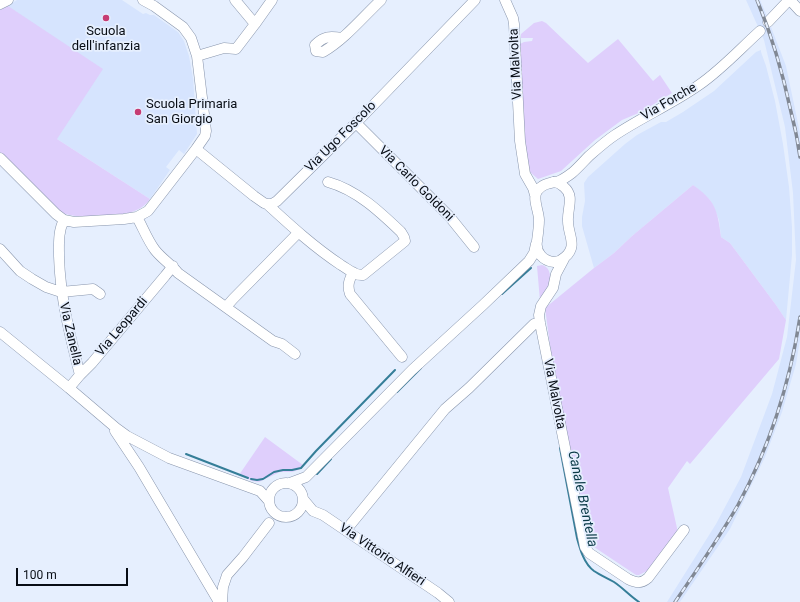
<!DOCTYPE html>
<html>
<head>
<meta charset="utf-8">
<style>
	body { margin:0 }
	#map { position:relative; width:800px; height:602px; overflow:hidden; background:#e6effe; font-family:Roboto,sans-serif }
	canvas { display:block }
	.scale { position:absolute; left:16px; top:568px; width:112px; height:18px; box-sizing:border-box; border:2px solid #080d15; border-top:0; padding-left:5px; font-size:12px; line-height:14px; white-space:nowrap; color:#080d15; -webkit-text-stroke:3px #e6effe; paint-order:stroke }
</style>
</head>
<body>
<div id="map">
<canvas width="800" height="602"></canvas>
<div class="scale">100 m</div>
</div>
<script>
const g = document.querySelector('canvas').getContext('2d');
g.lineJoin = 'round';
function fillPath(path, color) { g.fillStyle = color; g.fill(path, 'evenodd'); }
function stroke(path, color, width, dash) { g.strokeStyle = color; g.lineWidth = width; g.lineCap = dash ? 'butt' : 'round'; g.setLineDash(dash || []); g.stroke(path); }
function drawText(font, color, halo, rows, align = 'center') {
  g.font = font + ' Roboto,sans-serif'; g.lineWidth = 3.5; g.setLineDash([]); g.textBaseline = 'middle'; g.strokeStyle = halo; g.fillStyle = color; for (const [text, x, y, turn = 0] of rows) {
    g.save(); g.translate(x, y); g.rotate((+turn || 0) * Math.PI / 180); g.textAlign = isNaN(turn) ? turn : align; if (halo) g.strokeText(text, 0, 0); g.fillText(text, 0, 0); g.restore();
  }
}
fillPath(new Path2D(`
	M17,0h105l21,14 3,-1 4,2h4l24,17 6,9 5,15 4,22 4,56 -13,20 -5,-4 -13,17 4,3 -20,29 -93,-60 -50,-133z
	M746,0h14l6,14 20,52 14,67v207l-4,24 -14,48 -17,45 -35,72 -50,73h-13l49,-78 25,-47 31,-83 15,-57 9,-77 -3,-67 -8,-66 -21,-87z
	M761,50v2l5,14 9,35 8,43 6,43 3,40v28l-6,65 -10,-15 -46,-62 -9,-6 -2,-17 -5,-12 -4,-8 -17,-15 -61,51 -18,17 -20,15 -12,-42v-9l3,-16 -1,-18 4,-6 37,-33 12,-9 24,-13h5l17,-10 31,-21 42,-39z`), '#d6e4fe');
fillPath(new Path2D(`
	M8,6l95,63 -46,70 93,60c-4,6 -10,10 -18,13 -6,2 -14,2 -21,3 -17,1 -35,4 -51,-3l-60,-60v-142z
	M542,21l4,2 42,40 30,-24 35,42 7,-6 12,18 -31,19 -19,8 -27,20 -34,31 -23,8 -8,-7 -6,-9 -4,-119 4,-2 8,-1 1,-3h-12v-4l13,-11z
	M693,185c6,4 12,9 17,15 8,10 9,24 11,37l9,6 46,62 10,15 -7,39 -89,105 -3,-3 -19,27 9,40v3l-30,40 -8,4h-3l-45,-30 -3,-4 -30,-155 -5,-19 -8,-59 49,-40 20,-15 18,-17z
	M542,265c6,2 7,5 8,10h3l-2,7 -11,19 -3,-35z
	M265,437l38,28 -5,5 -6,2h-12l-21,10 -7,-1 -13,-6z`), '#dfcffc');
stroke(new Path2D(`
	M502,294l29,-26
	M397,392l24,-24
	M560,448l17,90c3,11 7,26 17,33 6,4 13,7 20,11 9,6 16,14 25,20
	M186,454l62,24
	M317,474l14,-15
	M251,479l6,1 6,-1 11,-7 9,-2h9l9,-2 15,-17 79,-81`), '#357e98', 2);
const minor = new Path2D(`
	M235,0l20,24
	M505,0l8,18 1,6 6,117 5,33 8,14 2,7
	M790,0l10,11
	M0,4l8,-4
	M768,22l19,-20
	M342,38c-12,-2 -18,-2 -27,7l1,6 7,1c22,-13 39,-34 58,-52
	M197,56l27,-8 12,1 19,-25 17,-24
	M356,123l93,93 25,31
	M196,149l58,47 10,7 3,1h5l5,-3 79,-78 119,-123
	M0,158l56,56 8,6 10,2 50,-3 13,-2 11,-6 48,-62 9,-13 1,-5 -9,-75 -6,-18 -8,-11 -29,-21 -11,-6
	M553,182c5,0 8,2 11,5 11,9 3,22 4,34 0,14 10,25 -3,36 -3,3 -7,5 -11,5 -11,-1 -19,-10 -17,-21 1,-7 2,-14 2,-21 0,-9 -7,-21 -2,-29 6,-8 14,-8 22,-10 5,-2 9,-5 13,-8 6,-5 11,-11 17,-17 8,-7 17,-15 26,-21 27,-18 57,-31 84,-50 22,-15 41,-36 61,-54
	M267,204c24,22 47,43 74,61 7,4 14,11 22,10l42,-34 -1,-4 -3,-5c-21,-20 -44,-42 -73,-50
	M137,217c6,11 11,24 18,33 7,9 16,14 23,23l95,68 9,3 13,10
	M64,220c-6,11 -5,24 -5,36 1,41 11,80 21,119
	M0,249l20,22 12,8 14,8 15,5 32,-3 7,5
	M564,259l-8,15 -3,14 -12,18 -2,9 1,8 45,224 4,6 39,26c8,4 13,5 20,-1l36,-48
	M353,272c-4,9 -6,13 -3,22l52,63
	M226,307l7,-8 65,-66
	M0,332l69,56 47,40 11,8 42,22 91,33 9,10
	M69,388l11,-13 12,-12 73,-87 8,-10
	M115,431l24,36 80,135
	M269 500a17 17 0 1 1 34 0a17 17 0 1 1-34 0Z
	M290,483l16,-6 106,-107 71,-65 46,-44 5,-8 2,-9
	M303,499l10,12 10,4 115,78 11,9
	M346,530l99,-121 24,-21 65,-64 6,-1
	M222,602l1,-15 4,-12 16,-18 26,-34`);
stroke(minor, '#8895ac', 11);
stroke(minor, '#fff', 10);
const rail = new Path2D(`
	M757,0c15,36 26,74 34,112 4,15 7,30 9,45
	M675,602c22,-32 44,-64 63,-97 32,-59 52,-122 62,-188`);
stroke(rail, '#818894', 3.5);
stroke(rail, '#e6effe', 2, [6]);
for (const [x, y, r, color] of [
	[106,18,4,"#c63c74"],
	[138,112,4,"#c63c74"]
]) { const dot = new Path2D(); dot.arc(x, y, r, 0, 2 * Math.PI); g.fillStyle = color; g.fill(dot); stroke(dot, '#e6effe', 1.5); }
drawText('13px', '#080d15', '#e6effe', [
	["Scuola",106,32],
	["dell'infanzia",106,47],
	["Scuola Primaria",146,105,"left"],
	["San Giorgio",146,120,"left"]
]);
drawText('13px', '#080d15', '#e6effe', [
	["Via Malvolta",516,64,-93],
	["Via Forche",669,102,-30],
	["Via Ugo Foscolo",341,137,-45],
	["Via Carlo Goldoni",416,184,45],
	["Via Leopardi",122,327,-50],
	["Via Zanella",70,334,77],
	["Via Malvolta",554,394,79],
	["Via Vittorio Alfieri",382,555,34]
]);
drawText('italic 14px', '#0c3b49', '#e6effe', [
	["Canale Brentella",582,499,78]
]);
</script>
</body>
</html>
